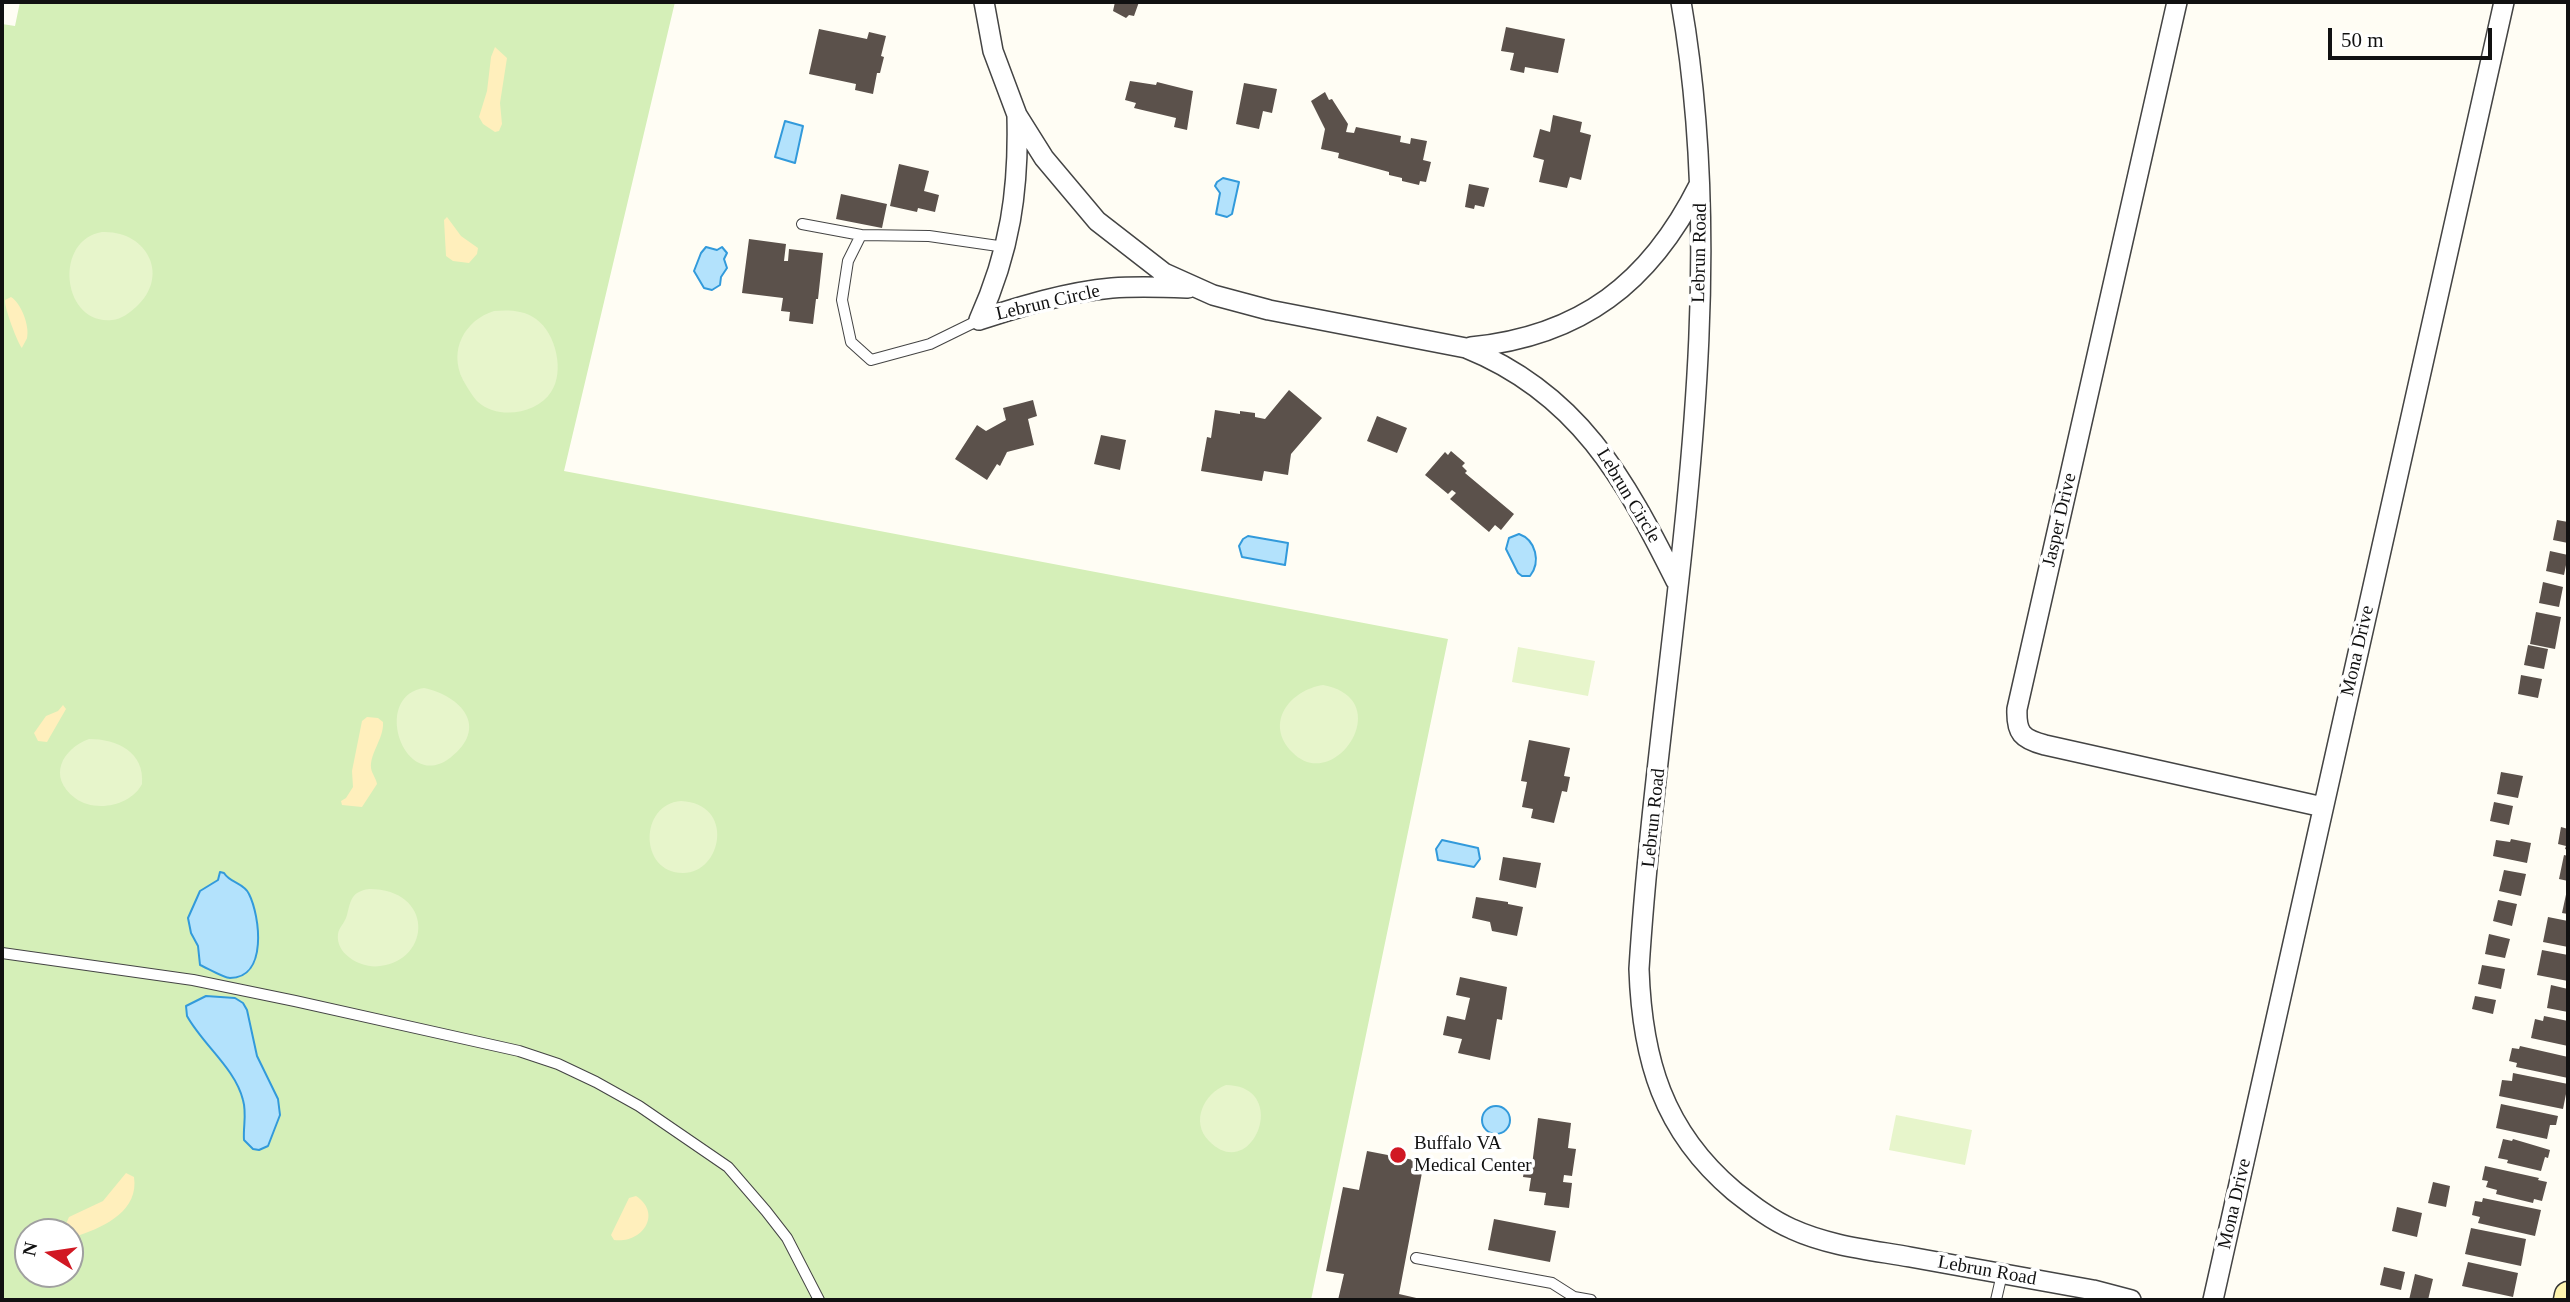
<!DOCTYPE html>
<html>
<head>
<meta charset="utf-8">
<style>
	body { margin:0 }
	#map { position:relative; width:2570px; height:1302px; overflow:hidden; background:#fffdf4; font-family:"Times New Roman",serif }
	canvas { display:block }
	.frame { position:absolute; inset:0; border:4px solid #111; pointer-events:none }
	.north { position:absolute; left:14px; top:1218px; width:70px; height:70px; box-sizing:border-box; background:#fff; border:2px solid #a0a0a0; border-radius:50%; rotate:282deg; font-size:19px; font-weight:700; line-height:28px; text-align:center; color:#111 }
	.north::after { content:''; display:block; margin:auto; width:24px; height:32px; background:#d11823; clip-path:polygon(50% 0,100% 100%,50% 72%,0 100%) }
	.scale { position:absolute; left:2328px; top:28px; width:164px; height:32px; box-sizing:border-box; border:4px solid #111; border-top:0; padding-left:9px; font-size:21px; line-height:24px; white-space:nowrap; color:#111; -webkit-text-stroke:5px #fff; paint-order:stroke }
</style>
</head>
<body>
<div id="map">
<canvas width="2570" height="1302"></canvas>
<div class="frame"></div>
<div class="north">N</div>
<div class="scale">50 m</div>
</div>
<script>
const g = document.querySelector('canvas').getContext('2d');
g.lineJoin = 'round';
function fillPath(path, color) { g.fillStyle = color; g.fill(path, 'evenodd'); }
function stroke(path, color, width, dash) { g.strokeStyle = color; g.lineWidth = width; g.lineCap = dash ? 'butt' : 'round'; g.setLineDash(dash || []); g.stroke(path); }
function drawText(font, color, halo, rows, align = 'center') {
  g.font = font + ' "Times New Roman",serif'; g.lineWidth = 7; g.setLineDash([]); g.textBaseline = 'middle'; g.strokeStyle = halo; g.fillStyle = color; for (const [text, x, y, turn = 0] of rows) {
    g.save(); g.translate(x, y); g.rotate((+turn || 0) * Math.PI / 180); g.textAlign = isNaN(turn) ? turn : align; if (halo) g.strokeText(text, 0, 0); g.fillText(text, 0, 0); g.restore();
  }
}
fillPath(new Path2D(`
	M20,2h655l-111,469 884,168 -137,661h-1309v-1276l13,2zM28,1232h42v42h-42z`), '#d5efb8');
fillPath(new Path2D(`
	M495,47l12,11 -7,45 2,21 -3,7 -4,1 -12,-8 -4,-7 8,-26 4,-34z
	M447,217l14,19 17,12 -1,6 -8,9 -16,-2 -7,-5 -2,-36z
	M11,297c10,6 19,29 16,41 0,1 -5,9 -5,10 -4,-4 -18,-41 -17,-48z
	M63,705l3,4 -19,33 -9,-1 -4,-8 12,-17 12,-5z
	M367,717l11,1 5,4c1,17 -13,30 -12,46 1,6 5,10 6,16l-15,23 -20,-2 -1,-4 5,-3 7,-11 -1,-16 10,-50z
	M126,1173l8,4c5,33 -28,49 -54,58 -8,1 -14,-2 -15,-9l4,-9 34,-16z
	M636,1196c27,18 6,48 -22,44l-3,-5 18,-37z`), '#ffefbc');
fillPath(new Path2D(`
	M102,232c45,-2 69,44 34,75 -7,6 -14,12 -24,13 -50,5 -59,-80 -10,-88z
	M494,311c14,-1 30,-1 42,8 20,14 29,53 15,73 -14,22 -53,28 -73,10 -5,-5 -11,-15 -15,-22 -15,-30 2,-60 31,-69z
	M1518,647l77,14 -7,35 -76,-14z
	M1323,685c76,14 11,111 -31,67 -28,-29 -2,-62 31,-67z
	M424,688c37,8 66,39 26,70 -46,35 -79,-62 -26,-70z
	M89,739c28,0 56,13 53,45 -11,22 -47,29 -67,14 -28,-21 -13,-49 14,-59z
	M681,801c54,2 42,72 2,72 -44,0 -44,-69 -2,-72z
	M369,889c65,0 63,71 11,77 -17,3 -45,-11 -42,-32 1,-7 7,-11 9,-19 4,-15 4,-23 22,-26z
	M1226,1085c66,1 26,100 -17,56 -19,-19 -5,-48 17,-56z
	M1896,1115l76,15 -7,35 -76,-15z`), '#e7f5cb');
const water = new Path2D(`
	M785,121l18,5 -8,37 -20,-6z
	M1223,178l16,4 -7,32 -5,3 -11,-3 4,-21 -5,-7 2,-4z
	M706,247l11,3 5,-3 5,6 -3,6 3,9 -6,9 -1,8 -8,5 -8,-2 -10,-17 7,-18z
	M1519,534c17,6 22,28 11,42h-8l-4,-3 -12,-24 3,-11z
	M1248,536l40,7 -3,22 -43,-8 -3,-11 4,-7z
	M1442,840l36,8 2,11 -6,8 -36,-7 -2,-11z
	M220,872l4,1c6,10 20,10 25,21 11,22 19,84 -19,84 -6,0 -23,-10 -30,-13l-2,-19 -7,-13 -3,-15 12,-27 18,-11z
	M206,996l29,2 8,5 4,7 10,46 21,43 2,16 -12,31 -9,4 -6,-1 -9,-9c-1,-14 3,-26 -1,-40 -8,-32 -40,-55 -56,-84l-1,-10z
	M1482 1120a14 14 0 1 1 28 0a14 14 0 1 1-28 0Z`);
fillPath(water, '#b3e2fc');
stroke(water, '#329adb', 2);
fillPath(new Path2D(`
	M1115,2h24l-5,14 -5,-1 -3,3 -13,-7z
	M1506,27l59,12 -7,34 -33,-6 -1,6 -14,-3 4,-17 -13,-2z
	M819,29l48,10 2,-7 17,4 -5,20 3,1 -4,16h-3l-4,21 -18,-4 1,-6 -47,-10z
	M1130,81l26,4 1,-3 36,9 -6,39 -13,-3 2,-9 -42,-10 2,-5 -11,-3z
	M1244,83l33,6 -5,24 -9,-2 -4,18 -23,-5z
	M1325,92l4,8 3,-1 16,25 -2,8 8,1 2,-6 45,9 -1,6 10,2 1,-6 16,3 -4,19 8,2 -5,20 -6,-1 -1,4 -17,-4v-3l-13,-3v-3l-51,-14 1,-5 -18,-4 4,-20 -14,-28z
	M1553,115l29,7 -2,10 11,3 -10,45 -11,-3 -3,11 -28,-6 5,-22 -11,-3 7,-28 10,3z
	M899,164l30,7 -5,20 15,4 -4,17 -17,-4 -1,4 -27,-6z
	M1469,184l20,4 -5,19 -9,-2 -1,4 -9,-2z
	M841,194l46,10 -5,24 -46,-9z
	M749,239l37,5 -2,17h4l1,-12 34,4 -5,46h-2l-3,25 -24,-3 1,-9 -9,-1 2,-13 -41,-5z
	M1289,390l33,28 -31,36 -3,21 -24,-4 -2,10 -61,-10 6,-34 4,1 4,-28 25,4v-3l15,2v4l10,2z
	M1033,400l4,16 -9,3 6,26 -27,7 -7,14 -3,-2 -10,16 -32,-21 22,-34 9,6 20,-11 -3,-12z
	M1377,416l30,12 -10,25 -30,-12z
	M1101,435l25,5 -6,30 -26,-6z
	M1451,451l14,12 -3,3 5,5 -2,2 49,41 -13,16 -6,-5 -6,7 -39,-33 6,-6 -4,-3 -4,4 -23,-19 20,-23 3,3z
	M2557,520l11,2v21l-15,-3z
	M2550,551l18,4 -4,20 -18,-4z
	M2543,582l20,5 -4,20 -20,-4z
	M2536,612l25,5 -6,32 -25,-5z
	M2528,645l20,4 -4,20 -20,-4z
	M2521,675l21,4 -4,19 -20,-4z
	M1529,740l41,8 -6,28 6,1 -3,15 -5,-1 -8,32 -23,-5 2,-9 -11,-2 5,-25 -6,-1z
	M2501,772l22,4 -5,22 -21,-4z
	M2494,802l19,4 -4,19 -19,-4z
	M2561,827l7,2v21l-3,-1 1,-3 -8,-2z
	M2511,839l20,4 -4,20 -34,-7 3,-16 14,2z
	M2564,855l4,1v25l-9,-2z
	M1503,857l38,6 -5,25 -37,-8z
	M2504,870l22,4 -5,22 -22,-5z
	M2567,890h1v24l-6,-1z
	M1476,897l32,5v2l15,3 -6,29 -25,-5 -2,-9 -18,-4z
	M2498,900l19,4 -5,22 -19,-5z
	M2548,917l20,4v26l-25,-5z
	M2489,934l21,5 -5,19 -20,-4z
	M2542,950l26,5v26l-31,-6z
	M2482,965l23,4 -4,20 -23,-5z
	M1460,977l47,10 -5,33 -5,-1 -7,41 -32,-7 4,-14 -19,-4 4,-19 18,4 5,-22 -14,-3z
	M2551,985l17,4v23l-21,-4z
	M2475,996l21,4 -3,14 -21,-5z
	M2544,1016l24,5v25l-37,-8 4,-19 8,2z
	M2520,1046l48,11v21l-52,-11 1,-4 -8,-2 3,-13 7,1z
	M2513,1073l55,11 -5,25 -64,-13 3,-16 10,1z
	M2501,1104l57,12 -2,9h-6l-3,14 -51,-11z
	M1538,1118l33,5 -3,25 8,1 -4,27 -8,-1 -1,7 9,1 -3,25 -25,-3 2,-12 -17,-2 2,-13 -8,-1 2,-13 7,1z
	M2503,1139l9,2 1,-2 37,11 -2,8 -3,-1 -4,14 -34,-8 1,-3 -10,-2z
	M1367,1151l57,11 -25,132 26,6h-87l6,-26 -18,-3 17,-84 16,3z
	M2485,1166l54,12 -1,2 9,2 -5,19 -8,-2 -1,4 -37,-9 1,-4 -11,-3 2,-6 -6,-1z
	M2433,1182l17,4 -4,21 -18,-4z
	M2483,1198l58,12 -6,26 -57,-13 2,-6 -8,-2 3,-14 7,1z
	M2397,1207l25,6 -5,24 -25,-6z
	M1494,1219l62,12 -6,31 -62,-12z
	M2471,1228l55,11 -5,27 -56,-12z
	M2468,1262l50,11 -5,24 -51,-11z
	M2384,1267l21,5 -4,18 -21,-5z
	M2415,1274l18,5 -5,21h-19z`), '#5b514b');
const lane = new Path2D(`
	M802,224l59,11
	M979,320l-49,24 -59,16 -20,-18 -9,-42 6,-39 13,-26 68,1 76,11
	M2,953l191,27 102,21 224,50 39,13 38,18 43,24 89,61 38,44 21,27 32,62
	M1416,1258l136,25 22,14 17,3
	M1996,1300l6,-26`);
const street = new Path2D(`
	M984,2l9,49 24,64 27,43 53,63 67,52 49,22 56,15 197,38c112,45 159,131 210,233
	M1681,2c56,320 -22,647 -42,967 3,90 24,162 95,222 18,14 37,29 58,38 37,17 79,21 118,28 61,11 122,22 183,33l38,10
	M2177,2l-160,707c-1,24 5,30 28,36l278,62
	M979,320c43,-14 88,-28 133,-32 25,-2 50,-1 76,0
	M979,320c31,-69 40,-129 38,-204
	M1471,347c110,-11 179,-64 228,-162
	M2213,1300l291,-1298`);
const secondary = new Path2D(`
	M2567,1300l1,-5`);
stroke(lane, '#444', 12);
stroke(street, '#444', 22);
stroke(secondary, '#333', 29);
stroke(lane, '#fff', 10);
stroke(street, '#fff', 19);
stroke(secondary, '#fff5af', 26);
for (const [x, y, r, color] of [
	[1398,1155,9,"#d11823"]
]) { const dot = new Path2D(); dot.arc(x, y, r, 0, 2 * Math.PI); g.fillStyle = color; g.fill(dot); stroke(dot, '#fff', 2.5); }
drawText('19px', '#111', '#fff', [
	["Lebrun Road",1700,253,-89],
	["Lebrun Circle",1048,303,-13],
	["Lebrun Circle",1628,496,59],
	["Jasper Drive",2060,520,-77],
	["Mona Drive",2358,651,-77],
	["Lebrun Road",1654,818,-84],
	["Mona Drive",2235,1204,-77],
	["Lebrun Road",1987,1271,10]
]);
drawText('19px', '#111', '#fff', [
	["Buffalo VA",1414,1144],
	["Medical Center",1414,1166]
], 'left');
</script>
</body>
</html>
